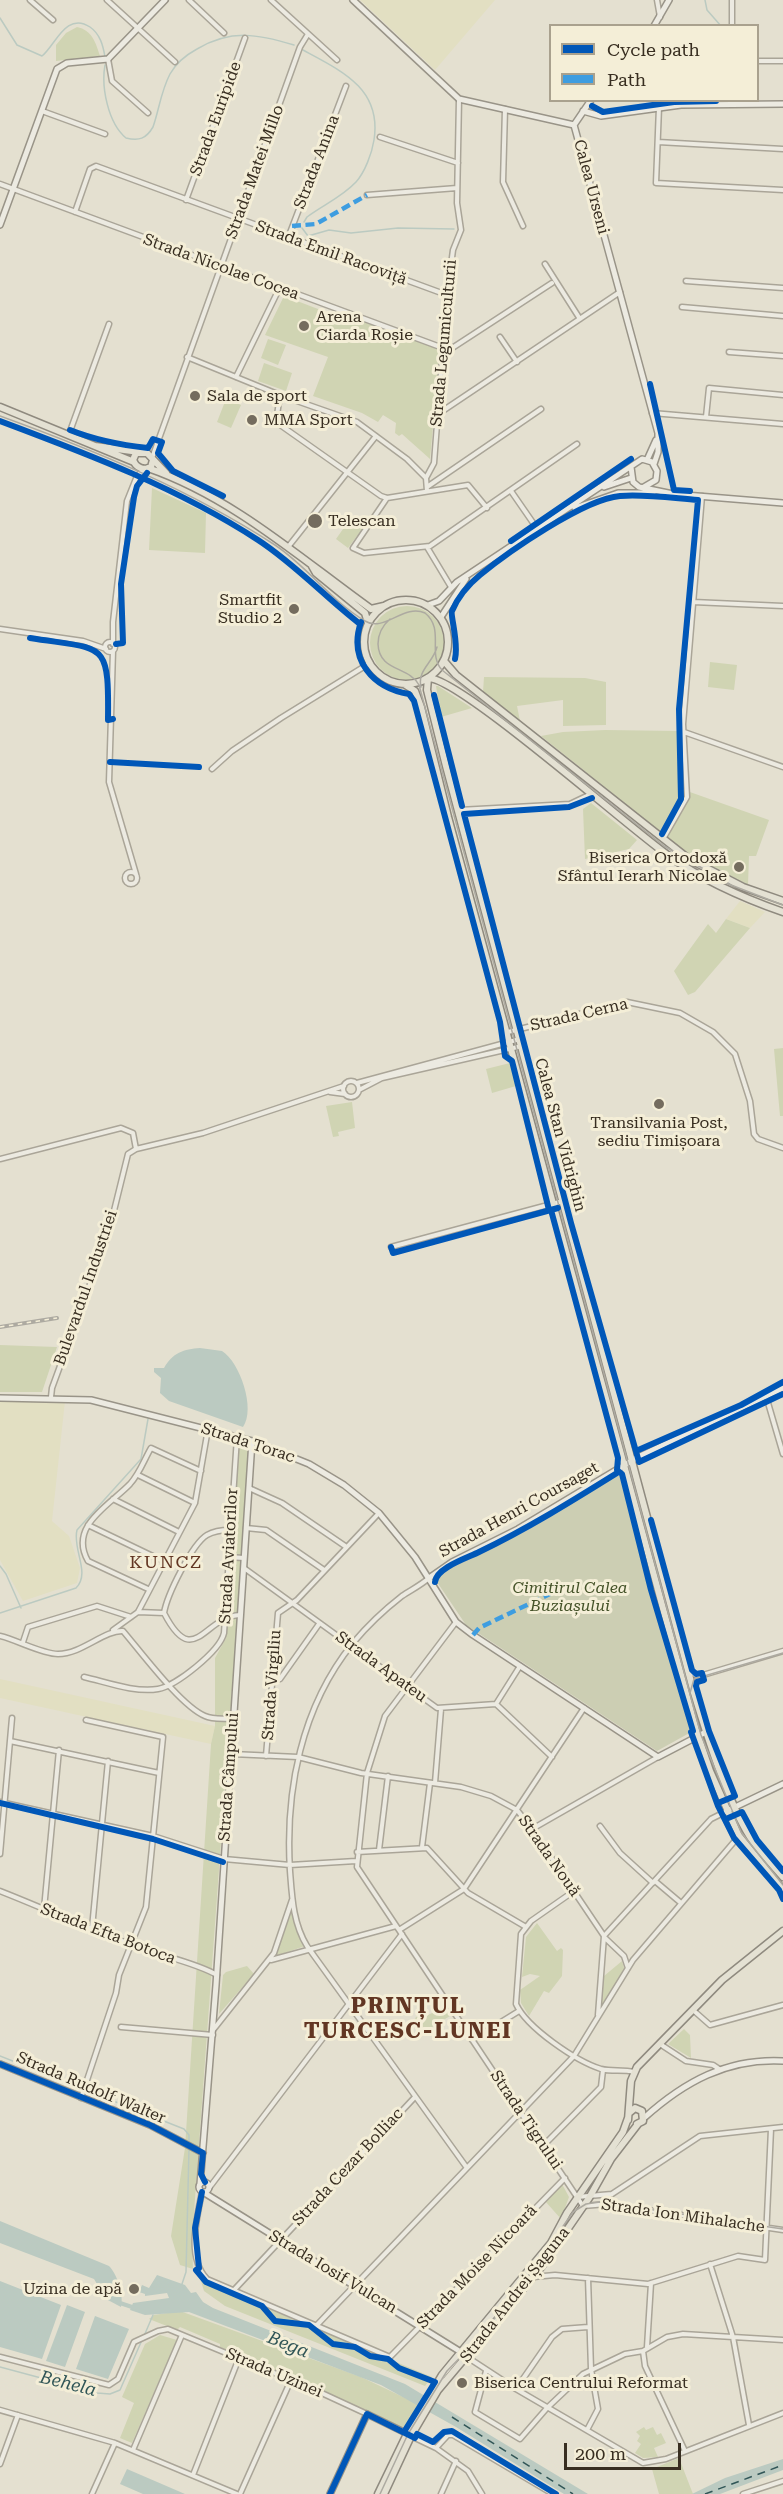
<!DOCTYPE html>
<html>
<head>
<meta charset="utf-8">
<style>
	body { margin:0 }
	#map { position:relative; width:783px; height:2494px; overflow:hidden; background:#e4e0d0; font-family:"Roboto Serif",serif }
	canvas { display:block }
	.legend { position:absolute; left:549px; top:24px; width:210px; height:78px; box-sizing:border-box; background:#f4eed7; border:2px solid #a9a18e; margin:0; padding:8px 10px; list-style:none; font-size:18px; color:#382e21 }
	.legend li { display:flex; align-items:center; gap:12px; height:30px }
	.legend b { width:30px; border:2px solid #a9a18e }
	.scale { position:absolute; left:564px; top:2443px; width:117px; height:27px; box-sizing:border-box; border:3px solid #382e21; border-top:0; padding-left:8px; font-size:18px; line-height:21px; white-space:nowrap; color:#382e21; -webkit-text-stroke:4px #f4eed7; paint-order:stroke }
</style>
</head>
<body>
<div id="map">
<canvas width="783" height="2494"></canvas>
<ul class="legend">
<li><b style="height:8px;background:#0057b8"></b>Cycle path</li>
<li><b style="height:8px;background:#3e9de0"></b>Path</li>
</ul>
<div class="scale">200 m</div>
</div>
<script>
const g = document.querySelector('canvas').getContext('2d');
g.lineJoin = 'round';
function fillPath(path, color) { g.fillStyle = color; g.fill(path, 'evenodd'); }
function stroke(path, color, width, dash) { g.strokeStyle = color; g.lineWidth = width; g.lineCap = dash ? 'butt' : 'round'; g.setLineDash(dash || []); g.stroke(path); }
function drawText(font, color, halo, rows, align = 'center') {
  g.font = font + ' "Roboto Serif",serif'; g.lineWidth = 6; g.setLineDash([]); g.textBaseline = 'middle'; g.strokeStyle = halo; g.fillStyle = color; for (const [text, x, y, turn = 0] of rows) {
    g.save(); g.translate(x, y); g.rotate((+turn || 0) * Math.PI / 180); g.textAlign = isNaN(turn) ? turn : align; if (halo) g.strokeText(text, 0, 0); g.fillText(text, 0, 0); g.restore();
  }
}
fillPath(new Path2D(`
	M360,0h135l-60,70z
	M740,901l25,11 -15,16 -24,-9z
	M65,1401l-13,120 17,15 11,32 -3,15 -54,18 -23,-41v-158z
	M0,1679l215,47 -4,18 -211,-46z`), '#e2dfc2');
fillPath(new Path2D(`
	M77,27c15,3 19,16 23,29l-44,5v-16l10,-12z
	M284,296l68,26 7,-3 81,31 -10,109 -28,-25 -3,2 -4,-3 1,-10 -13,-8 -5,7 -16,-9 -49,-17 15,-39 -63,-22z
	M268,339l18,6 -8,20 -17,-7z
	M264,363l28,10 -6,18 -28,-10z
	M226,399l15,6 -10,23 -14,-6z
	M152,488l54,25 -1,40 -56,-3z
	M350,519l13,9 -15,20 -12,-9z
	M370 643a37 37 0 1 1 74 0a37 37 0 1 1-74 0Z
	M710,662l27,3 -3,25 -26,-3z
	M484,677l101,1 21,4v43l-43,1v-26l-46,6 3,15 -37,-29z
	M436,686h2l34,22 -31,9z
	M605,730l72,1 3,68 -19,33 -120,-96 22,-4z
	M687,791l82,29 -13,36h-7l-1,29 -85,-45z
	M591,803l46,37 -8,9 -44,10 -2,-50z
	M726,919l24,9 -55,64 -7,3 -14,-24 34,-47 8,9z
	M783,1048v68h-3l-6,-67z
	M510,1063l6,23 -24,7 -6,-24z
	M352,1102l3,26 -17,4 1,4 -6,1 -7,-31z
	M0,1345l57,2 -15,45h-42z
	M239,1440l11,3 -58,797 1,29 -13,-4 -9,-29 14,-88 26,-404 4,-18v-68l11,-20z
	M292,1907l13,39 -29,10v-2z
	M537,1923l20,28 4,-3 2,2 -1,26 -13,17 -5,-2 -15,25 -8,-13 -1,-13 20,-14 -10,-2 -8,3 4,-40z
	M622,1961l3,10 -24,38 3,-33z
	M247,1966l7,8 -35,40 4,-39 3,-3z
	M444,2007l6,9 -26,16 -9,-14 6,-4 3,3z
	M684,2029l6,6 1,23 -23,-14z
	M562,2184l7,13 -8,22 -16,-18z
	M200,2278l14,8 218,91 -7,9 -200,-80 -21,-15z
	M180,2311l181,66 57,27 -12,22 -6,2 -85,-41 -95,-40v-3l-40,-17 -3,3 -28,-11 5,-4z
	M160,2335l17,5 -45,103 -12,-5 14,-35 -12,-6 23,-53z
	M644,2427l2,3 7,-3 4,8 4,-2 5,10 -12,5 4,9 -15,1 -8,-5 6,-9 -4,-3 3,-5 -4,-4z
	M679,2458l14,36h-34l-7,-25z`), '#d0d4b3');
fillPath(new Path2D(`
	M617,1475l4,2 29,114 43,140 -36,20 -191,-126 -31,-46 14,-11 73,-35z`), '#ccceb3');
fillPath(new Path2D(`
	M200,1348l22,3c18,11 34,58 21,76l-74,-26 -9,-8 1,-15 -7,-6v-4h10c8,-15 20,-19 36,-20z
	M0,2221l109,45c9,9 15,31 12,41l-15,-8 -12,-20 -94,-36z
	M157,2275l28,10 6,8 5,-1 7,10 10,6 192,76 183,110h-24l-108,-67 -75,-42 -192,-73 -44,3 -15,-5 3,-7 36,-5 -2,-5 -22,3v-2l-6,-2 3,-7 7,3z
	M0,2281l61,24 -19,54 -42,-12z
	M67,2305l18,7 -20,55 -19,-6z
	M95,2316l34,13 -21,50 -32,-10z
	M783,2459v11l-63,24h-28l33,-16z
	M127,2469l58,25h-42l-23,-10z`), '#bbcac1');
stroke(new Path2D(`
	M705,0l2,10 14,16
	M0,18l17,27 25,11c13,-10 24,-45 48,-29 10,7 13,18 15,30
	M303,50c39,21 79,39 71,90 -2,13 -9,32 -18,42 -14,15 -33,23 -49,35l-3,5
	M105,65c-4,22 3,58 21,73 13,3 20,1 27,-11 6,-17 8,-36 17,-53 6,-11 16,-19 27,-25 34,-20 61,-15 97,-4
	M302,228l6,8 21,-6 22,3 47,-5 56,1
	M0,1566l6,8 15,34
	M0,1613l76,-25c15,-15 -4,-39 1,-58l64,-71 7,-40
	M0,2056l184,73 5,6v9
	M182,2284l4,-12 3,-123
	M144,2336l9,-21
	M0,2367l97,26 13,1 10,-4 22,-50`), '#bbcac1', 1.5);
stroke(new Path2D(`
	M117,2302l18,6`), '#bbcac1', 4);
stroke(new Path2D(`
	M452,2417l121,77
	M705,2494l78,-29`), '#315657', 1.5, [8, 6]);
const street = new Path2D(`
	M30,0l23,20
	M107,0l68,62
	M189,0l35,33
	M271,0l66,60
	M657,0l3,17
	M732,0v26
	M108,59l4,22 36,32
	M758,61h25
	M659,107l-3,76 127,7
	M505,109l-2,73 20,44
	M42,111l63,23
	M380,137l78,26
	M658,142l125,7
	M0,184l443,164
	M367,195l90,-7
	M186,200l59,-162
	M75,212l15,-43 6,-3 351,129
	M288,238l58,-152
	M545,264l35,55
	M686,281l97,7
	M682,307l101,9
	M500,337l17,25
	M729,352l54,4
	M443,354l109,-71
	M187,357l93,38 77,27 50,37 19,19 1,13
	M236,377l43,-88
	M280,395l-4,27 105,74 6,2 81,-13 19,23
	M652,413l131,11
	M438,414l182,-122
	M706,417l3,-29 74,7
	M69,434l40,-110
	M152,458l148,-411 8,-13
	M426,478l8,-15 13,-168 6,-45 8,-20 -4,-27 2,-104
	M427,487l114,-78
	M511,491l27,39
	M387,498l-34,50 11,5 66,-7 147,-102
	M288,547l88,-111
	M427,547l24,40
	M693,602l90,4
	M0,629l83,12 23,8
	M105 647a5 5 0 1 1 10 0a5 5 0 1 1-10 0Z
	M113,644v-22l14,-121 10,-25 8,-7
	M113,651l-4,131 27,92
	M684,732l99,35
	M212,769l20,-18 49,-33 89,-55
	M459,810l111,-6 21,-10
	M663,839l24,-42 -4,-73 19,-228
	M125 878a6 6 0 1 1 12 0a6 6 0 1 1-12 0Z
	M508,1032l119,-30 53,11 33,19 22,22 15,47 4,33 4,5 25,9
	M343 1089a8 8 0 1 1 16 0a8 8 0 1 1-16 0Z
	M357,1083l163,-44
	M359,1090l23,-12 140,-32
	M330,1092l15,2
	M0,1159l121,-31 12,5 3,16
	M391,1247l172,-46
	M766,1396l17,58
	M51,1397l1,-9 56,-153 20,-81 8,-5 67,-16 141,-47
	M138,1475l57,28
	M249,1488l33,15 63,43
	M113,1499l66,33
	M88,1525l75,36
	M246,1528l20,2 58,40
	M230,1530c-8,0 -16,1 -23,5 -15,9 -40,60 -43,78 30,58 40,3 76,2
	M228,1557l16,1
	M244,1568l193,140 59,-4 56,53
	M429,1578c-8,7 -18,12 -27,18 -18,14 -34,29 -49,47 -52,64 -68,148 -63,228 2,26 3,52 17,75l160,222
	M148,1589l-60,-28c-20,-35 22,-56 42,-77 10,-11 14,-24 21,-36l50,23
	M138,1612l26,1
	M456,1622l-71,94 -18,57 -10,94 226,339 24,-2 176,26
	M113,1630l25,-18 57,-109 13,-74
	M0,1636c17,4 42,18 58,18 24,0 46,-24 65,-23 18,21 58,75 82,85 8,4 19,2 28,3
	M23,1642l5,-15 69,-21 34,11
	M689,1670l6,5h8l80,-24
	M84,1677c22,5 51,16 74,12 18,-3 62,-38 66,-56l13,-196
	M274,1681l6,-2 39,-55
	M496,1704l24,-38
	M10,1741l149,32
	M232,1754l66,3 63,16 100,14 30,9 26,14 15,19 72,107 -6,79
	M266,1756l12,-143 19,-13 82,-87
	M435,1783l6,-74
	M0,1802l153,34 71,23 66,6 66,-4
	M600,1826l20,27 33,30
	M532,1829l126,-72
	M422,1847l8,-64
	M379,1850l9,-74
	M357,1852l70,-4 41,45 58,34
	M0,1854l12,-136
	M655,1881l26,22
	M0,1891c46,18 91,39 138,56 26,10 56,15 79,28
	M574,1891l-43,30 -10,13 -5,70c11,24 60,57 85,65 11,3 22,0 33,3
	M44,1909l15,-159
	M92,1928l16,-167
	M399,1930l65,-41 120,-181
	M604,1936l107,-117 16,-8
	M604,1937l20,19 4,12
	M271,1960l125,-34
	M693,2010l17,15 73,-20
	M121,2027l92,8
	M213,2030l61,-77 18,-53
	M472,2040l47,-29
	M660,2044l26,17 27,4 6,4
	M81,2098l35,-105 3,-18 27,-68 17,-170 -77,-17
	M544,2145l57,-58 2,-17
	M209,2188l193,-254
	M202,2192c-5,26 -16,65 5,87l183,78 175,-179
	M577,2197l35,-3 88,-58 83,-9
	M710,2264l23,73 16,88
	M533,2277l22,-2 93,9 90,-28 27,4 6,-131
	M234,2290l180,-192
	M316,2326l258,-270 59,-96 106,-124
	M647,2347l4,-64
	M643,2351l2,15 40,85
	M0,2357l109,28 9,-6 16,-37 24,-11 10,-2 145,60 54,25
	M467,2357l49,32 127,74 23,-4 117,-46
	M486,2371l-11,41 45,27 27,-31 36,-34 42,-20 18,-3 24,-14 16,-3 100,6
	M516,2389l36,-52 10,-8 26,-2
	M0,2410l115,33 122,51
	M587,2430l11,-21 -7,-40 -3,-91
	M411,2436l25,12 12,-13h5l100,59
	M436,2448l32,23 14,23
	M133,2450l49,-115
	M0,2464l18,-49
	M193,2475l46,-117
	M92,2494l23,-51
	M240,2494l51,-114
	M441,2494l15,-33
	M743,2494l40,-13`);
const secondary = new Path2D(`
	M353,0l106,99 115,26
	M654,26l15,-26
	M583,111l18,5 80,-11 102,-1
	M574,125l84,308v19l-4,12
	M574,125l17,-25
	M0,225l57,-156 10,-6 41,-4 57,-59
	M647,460l9,-20
	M631,467l2,15 6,5 34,7 110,9
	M604,487l27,-9
	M575,508l43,-15h35
	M428,605l11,-4 18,-19 185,-123 10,3 5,9 -1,9 -12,7
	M441,617l25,-38
	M0,1398l91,2 161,41 57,23 35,21 35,28 36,44 41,65 17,13 185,122 48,-25
	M429,1578l23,-16 66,-33 120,-72 145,-69
	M731,1809l52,-25
	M0,2064l150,61 53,28
	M644,2118c40,-36 83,-60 139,-57
	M199 2187a5 5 0 1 1 10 0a5 5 0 1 1-10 0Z
	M200,2184l16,-199 36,-544
	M203,2192l261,162
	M330,2494l37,-80 43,21`);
const primary = new Path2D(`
	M0,407l134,55
	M95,446l44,6
	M153,460l-2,7c-7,4 -15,1 -18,-7l3,-7h11l19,20
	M148,468c84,29 152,90 223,141l13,-3
	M312,566l4,7 49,40 3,10
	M364 642a42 42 0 1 1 84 0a42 42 0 1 1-84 0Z
	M444,661l12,14 233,184 54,28 40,14
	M428,678l-1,12 19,76 248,927c13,43 33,107 56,144 9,14 22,27 33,40
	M428,678c31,-1 202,151 241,178 35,25 74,42 114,56
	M404,684l11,7 6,16 27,110 248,913 14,41 29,65 44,54
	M629,2113l6,-5 7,3 1,10 -6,3
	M628,2120l3,-39 6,-14 85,-87 61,-49
	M378,2494l29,-60 35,-59 109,-132 16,-30 56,-81 5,-14
	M384,2494l27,-58 27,-46 104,-124 47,-68 22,-39 27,-35`);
stroke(street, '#aaa598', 7);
stroke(secondary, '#999488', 8);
stroke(primary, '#8f8a7f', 9);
stroke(street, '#eceae1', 4);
stroke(secondary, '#eceae1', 5);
stroke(primary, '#e4e1d3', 6);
stroke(new Path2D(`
	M0,416c96,35 189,73 275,129 33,22 56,56 90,76 19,12 39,-18 60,-8 20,16 2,41 17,57l222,176 67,39 52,20
	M390,619c-8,7 -12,15 -12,25 1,28 31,22 41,41l282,1050 40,97 42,53
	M421,687c-4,-17 12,-24 16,-40
	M690,1693l4,-14 89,-26
	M380,2494l28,-60 39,-63 31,-32 46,-57 49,-70 13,-8 14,-2 183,27`), '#adaaa1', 1.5);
const rail = new Path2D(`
	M0,1327l57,-9`);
stroke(rail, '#adaaa1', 4);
stroke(rail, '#f4eed7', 1.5, [4.5]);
stroke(new Path2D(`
	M292,226l24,-2 51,-29
	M473,1635l6,-7 81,-39`), '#3e9de0', 4.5, [9, 4.5]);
stroke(new Path2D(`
	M592,106l11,6 71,-10 42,-1
	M650,384l24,106 16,1
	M0,421c88,33 178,67 258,119 37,24 67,57 102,84
	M70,430c25,10 50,15 78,18l5,-9 9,3 -4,11 15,18 50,25
	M511,541l120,-82
	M361,622c-13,38 12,66 48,72l5,7 86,321 5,34 7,5 37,149
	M30,638c75,12 79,1 78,82l5,-1
	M116,644l7,-1 -2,-59 13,-87 3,-11 10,-13
	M455,659c4,-16 -5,-44 -3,-48 6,-14 17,-27 28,-36 28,-23 104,-76 140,-79 25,-2 52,2 78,4l-19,209 2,90 -19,35
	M434,695l28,111
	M110,762l89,5
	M592,798l-23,9 -105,7 107,409 68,239 144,-68
	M551,1210l67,248 -1,12 5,4 29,116 42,141
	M391,1247l2,6 165,-45
	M636,1451l105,-46 42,-23
	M651,1520l41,150 4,4 6,-1 2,7 -7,2 -1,4 13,45 26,65 -17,7
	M435,1582c1,-14 32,-24 44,-30 48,-23 93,-51 138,-79
	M691,1732l27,74 16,32 45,52 4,9
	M0,1803l153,36 70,23
	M726,1819l16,-7 15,28 26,31
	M0,2064l150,61 53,28 -2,21 4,8
	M199,2268l-4,-40 7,-36
	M196,2270l10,12 56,24 13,15 34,4 24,19 22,3 15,9 18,3 11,9 36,14 -31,50
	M330,2494l37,-80 48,24 2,-4 16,8 11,-10 8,-1 104,63`), '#0057b8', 6);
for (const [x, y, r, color] of [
	[304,326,6,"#746c5e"],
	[195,396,6,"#746c5e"],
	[252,420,6,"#746c5e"],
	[315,521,8,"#746c5e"],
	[294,609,6,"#746c5e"],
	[739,867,6,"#746c5e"],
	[659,1104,6,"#746c5e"],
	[134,2289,6,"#746c5e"],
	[462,2383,6,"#746c5e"]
]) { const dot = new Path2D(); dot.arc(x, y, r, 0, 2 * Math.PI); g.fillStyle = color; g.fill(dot); stroke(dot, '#f4eed7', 2); }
drawText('16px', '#382e21', '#f4eed7', [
	["Strada Euripide",216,119,-70],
	["Strada Anina",317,162,-69],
	["Strada Matei Millo",255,172,-70],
	["Calea Urseni",591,187,75],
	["Strada Emil Racoviță",331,253,20],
	["Strada Nicolae Cocea",221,267,20],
	["Strada Legumiculturii",444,343,-85],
	["Strada Cerna",579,1015,-13],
	["Calea Stan Vidrighin",560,1135,75],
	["Bulevardul Industriei",86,1288,-71],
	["Strada Torac",248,1443,18],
	["Strada Henri Coursaget",519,1510,-29],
	["Strada Aviatorilor",229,1556,-87],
	["Strada Apateu",381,1667,36],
	["Strada Virgiliu",272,1685,-86],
	["Strada Câmpului",229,1777,-86],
	["Strada Nouă",549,1856,55],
	["Strada Efta Botoca",108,1934,21],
	["Strada Rudolf Walter",91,2088,23],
	["Strada Tigrului",526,2120,56],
	["Strada Cezar Bolliac",348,2167,-47],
	["Strada Ion Mihalache",683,2216,8],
	["Strada Moise Nicoară",477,2267,-46],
	["Strada Iosif Vulcan",333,2272,31],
	["Strada Andrei Șaguna",515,2295,-52],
	["Strada Uzinei",274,2373,23]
]);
drawText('16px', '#382e21', '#f4eed7', [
	["Arena",316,317],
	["Ciarda Roșie",316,335],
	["Sala de sport",207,396],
	["MMA Sport",264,420],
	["Telescan",328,521],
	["Smartfit",282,600,"right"],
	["Studio 2",282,618,"right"],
	["Biserica Ortodoxă",727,858,"right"],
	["Sfântul Ierarh Nicolae",727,876,"right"],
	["Transilvania Post,",659,1123,"center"],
	["sediu Timișoara",659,1141,"center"],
	["Uzina de apă",122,2289,"right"],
	["Biserica Centrului Reformat",474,2383]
], 'left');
drawText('italic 16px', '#455329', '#f4eed7', [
	["Cimitirul Calea",570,1588],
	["Buziașului",570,1606]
]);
g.letterSpacing = '1.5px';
drawText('18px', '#623623', '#f4eed7', [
	["KUNCZ",166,1563]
]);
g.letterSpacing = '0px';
drawText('italic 18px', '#315657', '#f4eed7', [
	["Bega",288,2345,22],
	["Behela",68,2384,14]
]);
g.letterSpacing = '1.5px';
drawText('bold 22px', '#623623', '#f4eed7', [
	["PRINȚUL",408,2007],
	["TURCESC-LUNEI",408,2032]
]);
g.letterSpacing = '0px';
</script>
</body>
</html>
